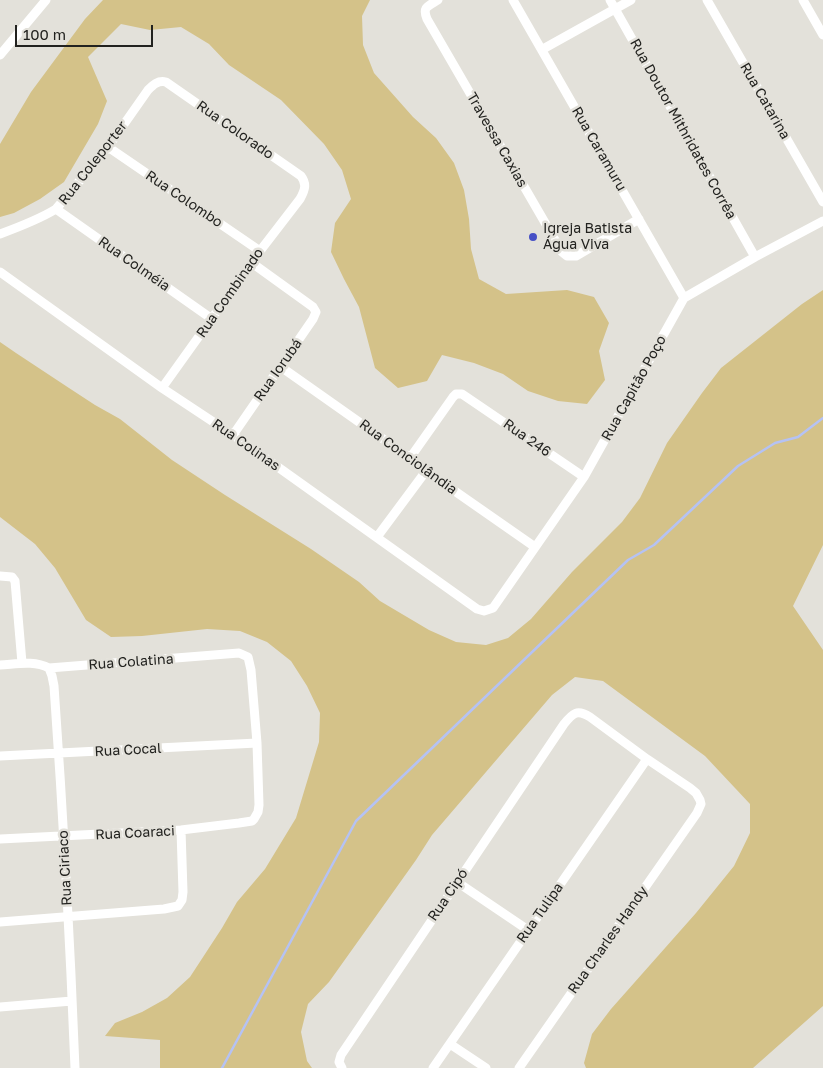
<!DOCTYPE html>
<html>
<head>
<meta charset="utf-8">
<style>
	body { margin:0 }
	#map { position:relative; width:823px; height:1068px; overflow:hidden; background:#e3e1da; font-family:"Golos Text",sans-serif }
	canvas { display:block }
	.scale { position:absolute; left:15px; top:25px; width:138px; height:22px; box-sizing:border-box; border:2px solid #22221f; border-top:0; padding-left:6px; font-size:15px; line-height:18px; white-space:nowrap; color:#22221f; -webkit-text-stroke:4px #e3e1da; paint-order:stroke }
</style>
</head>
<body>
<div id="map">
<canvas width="823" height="1068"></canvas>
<div class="scale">100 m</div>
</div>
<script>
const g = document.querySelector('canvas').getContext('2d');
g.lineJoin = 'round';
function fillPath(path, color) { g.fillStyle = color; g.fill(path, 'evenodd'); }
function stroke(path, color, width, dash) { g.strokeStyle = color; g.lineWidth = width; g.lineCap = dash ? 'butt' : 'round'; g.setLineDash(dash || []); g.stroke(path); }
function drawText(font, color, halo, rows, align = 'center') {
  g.font = font + ' "Golos Text",sans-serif'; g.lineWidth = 5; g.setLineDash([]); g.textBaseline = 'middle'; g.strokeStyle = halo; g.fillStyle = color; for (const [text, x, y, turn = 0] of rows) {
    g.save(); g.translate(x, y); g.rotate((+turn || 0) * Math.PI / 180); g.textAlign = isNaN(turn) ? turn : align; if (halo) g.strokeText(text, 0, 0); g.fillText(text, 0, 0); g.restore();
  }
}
fillPath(new Path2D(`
	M103,0h267l-8,16 1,29 11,28 39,44 23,21 18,25 10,27 5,29 2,30 8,30 27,15 61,-4 27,7 15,26 -10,28 6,29 -18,24 -29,-3 -30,-10 -25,-17 -29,-11 -32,-8 -15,26 -29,7 -23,-20 -16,-61 -15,-28 -13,-27 4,-29 16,-24 -9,-29 -18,-26 -43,-44 -52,-35 -20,-21 -28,-17 -31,3 -29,-6 -33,33 19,44 -9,23 -34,58 -24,17 -26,14 -14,4v-73l31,-52 54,-73z
	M823,290v255l-30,61 30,44v356l-70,62h-167l-2,-5 8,-29 19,-25 85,-96 38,-47 16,-33v-29l-45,-48 -102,-75 -28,-4 -23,18 -120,140 -16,25 -87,122 -21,22 -7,28 6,29 5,7h-152v-28l-55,-4 10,-13 27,-11 25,-14 23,-21 32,-49 15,-26 28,-33 31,-51 23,-76 1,-29 -13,-27 -16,-25 -24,-19 -27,-11 -33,-2 -65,7 -31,1 -25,-17 -31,-52 -20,-24 -35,-27v-175l16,11 53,35 26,17 25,14 52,41 53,35 86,54 48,33 21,19 49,29 27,12 30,3 22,-7 23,-19 41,-47 50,-50 18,-24 27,-55 35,-50 19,-25 81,-64z`), '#d4c289');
stroke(new Path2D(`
	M222,1068l134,-247 272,-261 26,-15 84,-79 37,-23 23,-6 25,-19`), '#b5c2f4', 2.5);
stroke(new Path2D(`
	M438,0c-10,6 -16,7 -11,19l135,233 5,4h9l63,-37
	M513,0l171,298
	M610,0l145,257
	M707,0l116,202
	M803,0l20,35
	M543,49l88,-49
	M0,55l46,-55
	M108,147l152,104
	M56,209l156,110
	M0,234c19,-7 38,-14 56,-25l52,-62 40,-57c5,-5 10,-10 18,-8l135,94c6,8 4,14 -1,23l-40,52 -98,137
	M0,272l162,116 71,47 244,174 7,2 9,-3 91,-131 100,-179 71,-41 68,-36
	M281,367l129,91 16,13 109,76
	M233,435l80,-116 3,-7 -3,-5 -61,-44
	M410,458l43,-61 3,-3h6l122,83
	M377,537l49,-66
	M0,576l12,1 3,4 7,82
	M0,665c17,-1 34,-5 49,3l190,-15 9,4 3,13 6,73 2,62 -1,7 -4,7 -2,2 -13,2 -58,7 -181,9
	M49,668l3,8 2,10c9,127 16,254 21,382
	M0,756l257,-13
	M457,882l71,48
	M0,922l164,-13 14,-3 4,-6 1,-8 -2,-62
	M0,1007l72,-6
	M450,1044l36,24
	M342,1068l-3,-6 2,-7 223,-331c9,-11 13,-15 26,-7l57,42 43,29 6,5 4,7 1,4 -4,9 -178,255
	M433,1068l214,-309`), '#fff', 9);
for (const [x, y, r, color] of [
	[533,237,5,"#4750c5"]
]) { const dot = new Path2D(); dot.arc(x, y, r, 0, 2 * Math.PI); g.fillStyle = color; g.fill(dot); stroke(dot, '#e3e1da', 2); }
drawText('14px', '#22221f', '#e3e1da', [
	["Rua Catarina",765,101,60],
	["Rua Doutor Mithridates Corrêa",683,129,61],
	["Rua Colorado",235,130,35],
	["Travessa Caxias",497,140,60],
	["Rua Caramuru",599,149,60],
	["Rua Coleporter",93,163,-52],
	["Rua Colombo",184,199,34],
	["Rua Colméia",134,264,35],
	["Rua Combinado",230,293,-55],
	["Rua Iorubá",278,370,-55],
	["Rua Capitão Poço",634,388,-61],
	["Rua 246",527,438,35],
	["Rua Colinas",246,445,35],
	["Rua Conciolândia",408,457,36],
	["Rua Colatina",131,662,-4],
	["Rua Cocal",128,750,-3],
	["Rua Coaraci",135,833,-3],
	["Rua Ciriaco",65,868,-93],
	["Rua Cipó",448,895,-56],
	["Rua Tulipa",540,913,-55],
	["Rua Charles Handy",608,940,-55]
]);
drawText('14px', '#22221f', '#e3e1da', [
	["Igreja Batista",543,229],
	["Água Viva",543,245]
], 'left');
</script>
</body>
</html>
